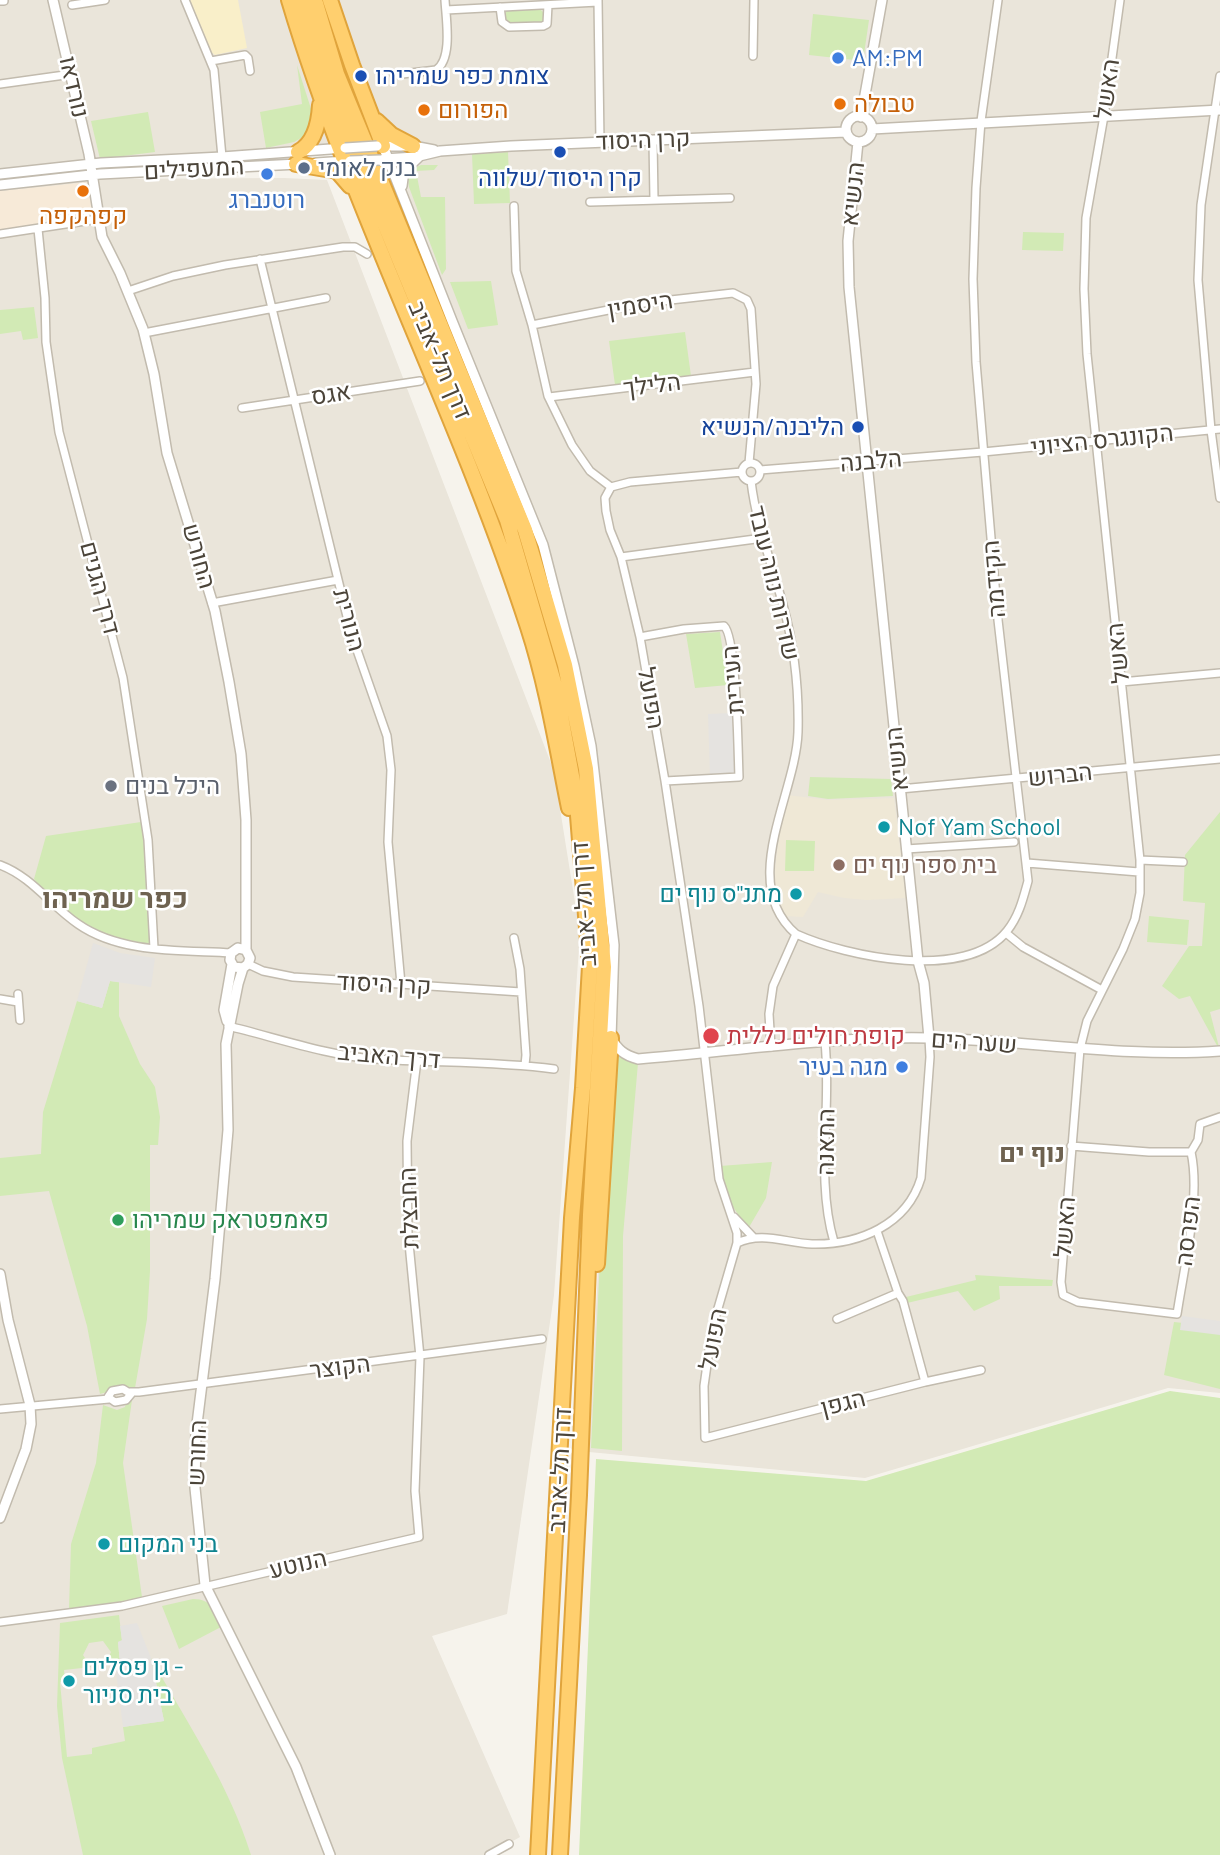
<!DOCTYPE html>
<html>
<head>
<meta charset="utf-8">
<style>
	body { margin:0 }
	canvas { display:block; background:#f6f3ec }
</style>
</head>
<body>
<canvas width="1220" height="1855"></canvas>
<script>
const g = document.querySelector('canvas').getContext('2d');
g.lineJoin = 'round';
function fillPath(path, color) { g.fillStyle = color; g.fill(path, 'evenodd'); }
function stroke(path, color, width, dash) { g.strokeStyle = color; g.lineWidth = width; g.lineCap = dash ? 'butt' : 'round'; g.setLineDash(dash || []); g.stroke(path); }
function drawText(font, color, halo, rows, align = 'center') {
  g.font = font + ' Barlow,Heebo,sans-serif'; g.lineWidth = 5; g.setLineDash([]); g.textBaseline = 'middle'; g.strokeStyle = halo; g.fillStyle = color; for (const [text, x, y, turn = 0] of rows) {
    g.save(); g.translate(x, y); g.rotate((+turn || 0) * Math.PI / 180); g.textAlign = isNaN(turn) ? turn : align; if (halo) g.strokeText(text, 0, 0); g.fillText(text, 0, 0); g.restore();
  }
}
fillPath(new Path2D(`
	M0,0h1220v1393l-52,-5 -303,90 -276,-26 25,-507 -71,-400 -156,-379 -23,-17 -18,-7 -346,36z
	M284,178l43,2 227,591 26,163 -26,361 -47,319 -75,22 88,201 -32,18h-488v-1668l96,-8z`), '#eae5da');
fillPath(new Path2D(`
	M89,182l5,35 -94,15v-41z`), '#f7ead8');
fillPath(new Path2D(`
	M787,795l41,5 66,-2 12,100 -39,2 -23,-2 -26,-6 -15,25 -18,-1 -9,-17 -3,-13 9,-76z`), '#efe8d6');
fillPath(new Path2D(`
	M538,7l6,6 1,9 -5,2 -28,1 -8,-8 3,-7z
	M813,14l56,6 -6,41 -54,-6z
	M297,65l16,50 -3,18 -16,9 -28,6 -6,-36 42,-8z
	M148,112l7,40 -55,7 -9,-38z
	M508,152l2,51 -36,1 -2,-50z
	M421,165h17l-4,5 -18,1 5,26h24l1,72 -4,6 -33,-88c-2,-10 1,-18 12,-22z
	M1023,232l41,1 -1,18 -41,-1z
	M491,281l7,44 -30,4 -18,-47z
	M34,307l4,31 -15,2 -2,-9 -21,3v-24z
	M685,332l6,44 -76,9 -6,-44z
	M720,632l8,53 -33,3 -9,-54z
	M810,777l81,2 2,17 -65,3 -20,-3z
	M1220,812v197l-10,3 10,39 -30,-55 -11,3 -17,-13 27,-40h13l3,-43 -22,-2 2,-46z
	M141,822l3,19 7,103c-50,-6 -86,-25 -117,-65l12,-43z
	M786,840l29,1 -1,30h-29z
	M1149,916l40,4 -2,25 -40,-3z
	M110,981l9,1v34l21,48 15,23 5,30 -2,28h-8v126l-3,48 -12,69c-16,-1 -20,2 -35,6l-13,-68 -38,-135 -49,5v-38l41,-4 2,-42 34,-111 25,7z
	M615,1053l23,10 -15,173 -1,215 -31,-3 10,-211z
	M772,1162l-6,36 -18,31 -21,-31 -7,-32z
	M975,1275l78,5 -1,6h-53l1,13 -26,12 -16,-20 -51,12 -1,-6 70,-17z
	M1174,1322l46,5v62l-56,-14z
	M1170,1391l50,7v457h-641l17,-396 270,22z
	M132,1400l-9,63 19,134 -20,6 -53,6 2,-65 25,-81 7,-58 14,5 8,-3 1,-4z
	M193,1599c20,0 20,12 28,28l-42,22 -17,-43z
	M119,1615l3,26 -4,1 2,21 -15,2 6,-13 -8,-11 -14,2 -6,12 8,12 -27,3 1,11 -5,1 7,75 25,-3v-6l33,-7 -2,-14 41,-6 -13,-63c36,65 78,126 100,197h-168l-21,-97 -5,-52 3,-83z`), '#d2eab5');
fillPath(new Path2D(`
	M190,0h48l9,48 -32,7 -4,-3z`), '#f9efc9');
fillPath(new Path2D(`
	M734,713l2,62 -26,1 -2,-62z
	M93,943l27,10 35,5 -4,29 -41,-6 -8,27 -25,-7z
	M1182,1316l38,5v14l-40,-5z
	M137,1623l14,35 13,63 -41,6 -8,-63 5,-1 -2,-21 4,-2 -2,-14z`), '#e5e3e0');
const minor = new Path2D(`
	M185,0l29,70 8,87 -2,7 -5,4
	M598,0l2,142
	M0,1h4
	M72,5l33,-5
	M500,7l2,15 7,5 34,-1 4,-2 1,-19
	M446,10l152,-8
	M753,56l1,-56
	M211,61l34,-6 3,3 2,13
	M394,75l42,-5c17,-11 10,-51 9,-70
	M1220,76l-19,129 -3,75 13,150 9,68
	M0,84l72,-10
	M653,140l1,60
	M590,202l140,-4
	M514,206l2,65 16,54 16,71 24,49 18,26 21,16
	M38,229l7,69 1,44 13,90 64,246 25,162 6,108
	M0,234l98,-15
	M260,259l91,374 36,103 4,34 -3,72 13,142
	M128,291l45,-15 52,-11 118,-18h12l12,7
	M532,325l112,-22 89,-10 14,7 4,9 5,75 -7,79
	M144,333l182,-35
	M549,397l206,-25
	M242,408l178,-27
	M742 472a9 9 0 1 1 18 0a9 9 0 1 1-18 0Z
	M760,470l223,-18 237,-23
	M751,481c5,43 21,83 32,124 11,40 16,86 15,127 -2,63 -61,151 -2,202l-23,52 -4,28 2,33
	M611,487l-6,11 1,13 4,19 11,27 19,80 25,144 34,225 20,173 18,54v10l-25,86 -8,57 1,52 220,-56 56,-12
	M611,487l19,-5 112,-10
	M621,557l142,-19
	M212,603l126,-23
	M640,637l44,-8 40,-3c13,11 14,129 15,151l-74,4
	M1121,682l99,-9
	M900,789l320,-30
	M906,849l108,-7
	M1140,860l43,2
	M1027,863l112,9
	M0,865c32,12 50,40 78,59 43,30 103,26 153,29
	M1006,933l17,14 79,43
	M796,934c51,23 170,48 211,-3 12,-15 16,-32 21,-50l-30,-261 -22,-258 -3,-83 3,-91 5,-67 17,-121
	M514,938l6,31 6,86 -1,10
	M248,964l15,7 30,6 228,15
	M18,994l2,26
	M0,999l18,3
	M228,1026c46,11 101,30 147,33 60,4 120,2 179,10
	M825,1042c7,67 -10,135 9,200
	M1071,1146l78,6h42c10,46 -7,115 -14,162l-99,-12 -15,-7 -2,-13 19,-233 7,-28 36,-72 12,-30 5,-26v-33l-53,-506 -3,-65 2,-71 18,-102 16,-116
	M1191,1152l7,-12 2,-16 20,-7
	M734,1217l19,20
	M877,1231l21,62 5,8 22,81
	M737,1243c25,-12 49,0 75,1 47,1 95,-19 109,-66l9,-121 -1,-19
	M837,1319l61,-26
	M123,1389l8,5 -5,6 -11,2 -7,-5 4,-6z
	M130,1392h9l403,-53
	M0,1409l109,-10
	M0,1622l122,-16 297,-69 -4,-46 5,-134 -12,-124 -1,-92 10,-81
	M489,1855l20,-11`);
const tertiary = new Path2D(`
	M53,0l36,154 13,83 18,36 23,56 11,45 13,79 48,158 14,71 12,72 5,66v130
	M846 129a13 13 0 1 1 26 0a13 13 0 1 1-26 0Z
	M861,117l21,-117
	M872,129l348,-19
	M858,142l-10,99 1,46 69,674 6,22 5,55
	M379,146h34l21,4
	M383,146l69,175 91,224 31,121 17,80 23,199 -3,93c7,12 13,17 27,21 97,-8 194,-23 291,-21 97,2 194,20 291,13
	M384,159l31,-2 25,-6 71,-5 335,-14
	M316,163l31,-2
	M0,174l101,-11 121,-6 122,-9
	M0,185l100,-11 198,-10
	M402,186l2,-15 17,-16
	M243,968l-9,-1 -4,-7 1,-7 7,-5 8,2 4,8 -2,6 -5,4 -5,16 -12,60 2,86 -13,149 -19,153 -1,56 10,97 91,182 34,88
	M227,1021l-3,-11 8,-46
	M0,1274l8,46 22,85 1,19 -5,25 -26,69`);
const motorway = new Path2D(`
	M289,0c64,215 170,414 239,627 19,58 29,121 41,181
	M301,0l23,74 18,47 165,399 49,169 21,114 13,163 -7,122 -11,130 -34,637
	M315,0l22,74 188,456 40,135 21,104 18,198 -14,248 -11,280 -19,360
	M330,0l22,65 31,81
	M377,121l15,14 21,11
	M298,152c17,-9 21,-29 22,-47
	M296,164l41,7 13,15
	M597,1264l14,-226`);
stroke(minor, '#c2bbae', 10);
stroke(tertiary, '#c2bbae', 12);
stroke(motorway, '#e0a43c', 18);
stroke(minor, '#fff', 7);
stroke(tertiary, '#fff', 9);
stroke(motorway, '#ffcf6e', 14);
const tertiaryBridge = new Path2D(`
	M345,148l32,-2
	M350,161l31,-1`);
stroke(tertiaryBridge, '#c2bbae', 12, []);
stroke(tertiaryBridge, '#fff', 9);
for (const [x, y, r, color] of [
	[838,58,7,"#3f7fe0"],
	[361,76,7,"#1a4fb4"],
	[840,104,7,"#e8710a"],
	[424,110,7,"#e8710a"],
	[560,152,7,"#1a4fb4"],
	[304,168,7,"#5c6f8a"],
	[267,174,7,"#3f7fe0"],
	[83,191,7,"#e8710a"],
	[858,427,7,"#1a4fb4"],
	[111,786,7,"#6b7280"],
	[884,827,7,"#0f9aa8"],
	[839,865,7,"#8d6e63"],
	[796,894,7,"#0f9aa8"],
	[711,1036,9,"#e0444e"],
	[902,1067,7,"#3f7fe0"],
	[118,1220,7,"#2e9e5b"],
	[104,1544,7,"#0f9aa8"],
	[69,1681,7,"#0f9aa8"]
]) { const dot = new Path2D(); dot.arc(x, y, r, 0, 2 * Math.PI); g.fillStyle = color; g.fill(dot); stroke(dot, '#fff', 2.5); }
drawText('24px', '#366cbe', '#fff', [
	["AM:PM",852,58],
	["רוטנברג",267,200,"center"],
	["מגה בעיר",888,1067,"right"]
], 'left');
drawText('24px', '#164399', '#fff', [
	["צומת כפר שמריהו",375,76],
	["קרן היסוד/שלווה",560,178,"center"],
	["הליבנה/הנשיא",844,427,"right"]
], 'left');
drawText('24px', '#4b4439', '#fff', [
	["נורדאו",74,87,77],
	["האשל",1107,89,-82],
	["קרן היסוד",643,140,-2],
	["המעפילים",194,169,-3],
	["הנשיא",853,194,-84],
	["היסמין",640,305,-9],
	["דרך תל-אביב",440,360,67],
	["הלילך",652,385,-7],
	["אגס",331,394,-9],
	["הקונגרס הציוני",1102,440,-6],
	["הלבנה",871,461,-5],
	["החורש",199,556,74],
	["הקידמה",994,579,-95],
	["שדרות נווה עובד",774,583,77],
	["דרך הגנים",100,588,75],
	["הנורית",349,620,75],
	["האשל",1118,653,-96],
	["העירית",733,680,-95],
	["הפועל",651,698,80],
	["הנשיא",897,759,-96],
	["הברוש",1060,775,-6],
	["דרך תל-אביב",584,904,-94],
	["קרן היסוד",384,984,3],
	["שער הים",974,1042,4],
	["דרך האביב",389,1056,5],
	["התאנה",826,1142,-89],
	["החבצלת",409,1208,-92],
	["האשל",1065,1227,-86],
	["הפרסה",1188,1231,-83],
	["הפועל",713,1339,-79],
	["הקוצר",340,1367,-7],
	["הגפן",843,1403,-14],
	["החורש",197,1453,-88],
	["דרך תל-אביב",560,1470,-87],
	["הנוטע",298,1564,-13]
]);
drawText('24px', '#c56008', '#fff', [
	["טבולה",854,104],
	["הפורום",438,110],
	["קפהקפה",83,216,"center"]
], 'left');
drawText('24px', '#4e5e75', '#fff', [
	["בנק לאומי",318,168]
], 'left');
drawText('24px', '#5b616d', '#fff', [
	["היכל בנים",125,786]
], 'left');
drawText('24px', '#0d838f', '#fff', [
	["Nof Yam School",898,827],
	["מתנ\"ס נוף ים",782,894,"right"],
	["בני המקום",118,1544],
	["גן פסלים -",83,1667],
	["בית סניור",83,1695]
], 'left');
drawText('24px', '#785e54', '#fff', [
	["בית ספר נוף ים",853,865]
], 'left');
drawText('24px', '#be3a42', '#fff', [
	["קופת חולים כללית",727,1036]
], 'left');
drawText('24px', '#27864d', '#fff', [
	["פאמפטראק שמריהו",132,1220]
], 'left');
drawText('bold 26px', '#6e6250', '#fff', [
	["נוף ים",1032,1153]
]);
drawText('bold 28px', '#6e6250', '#fff', [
	["כפר שמריהו",115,899]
]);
</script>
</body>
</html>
